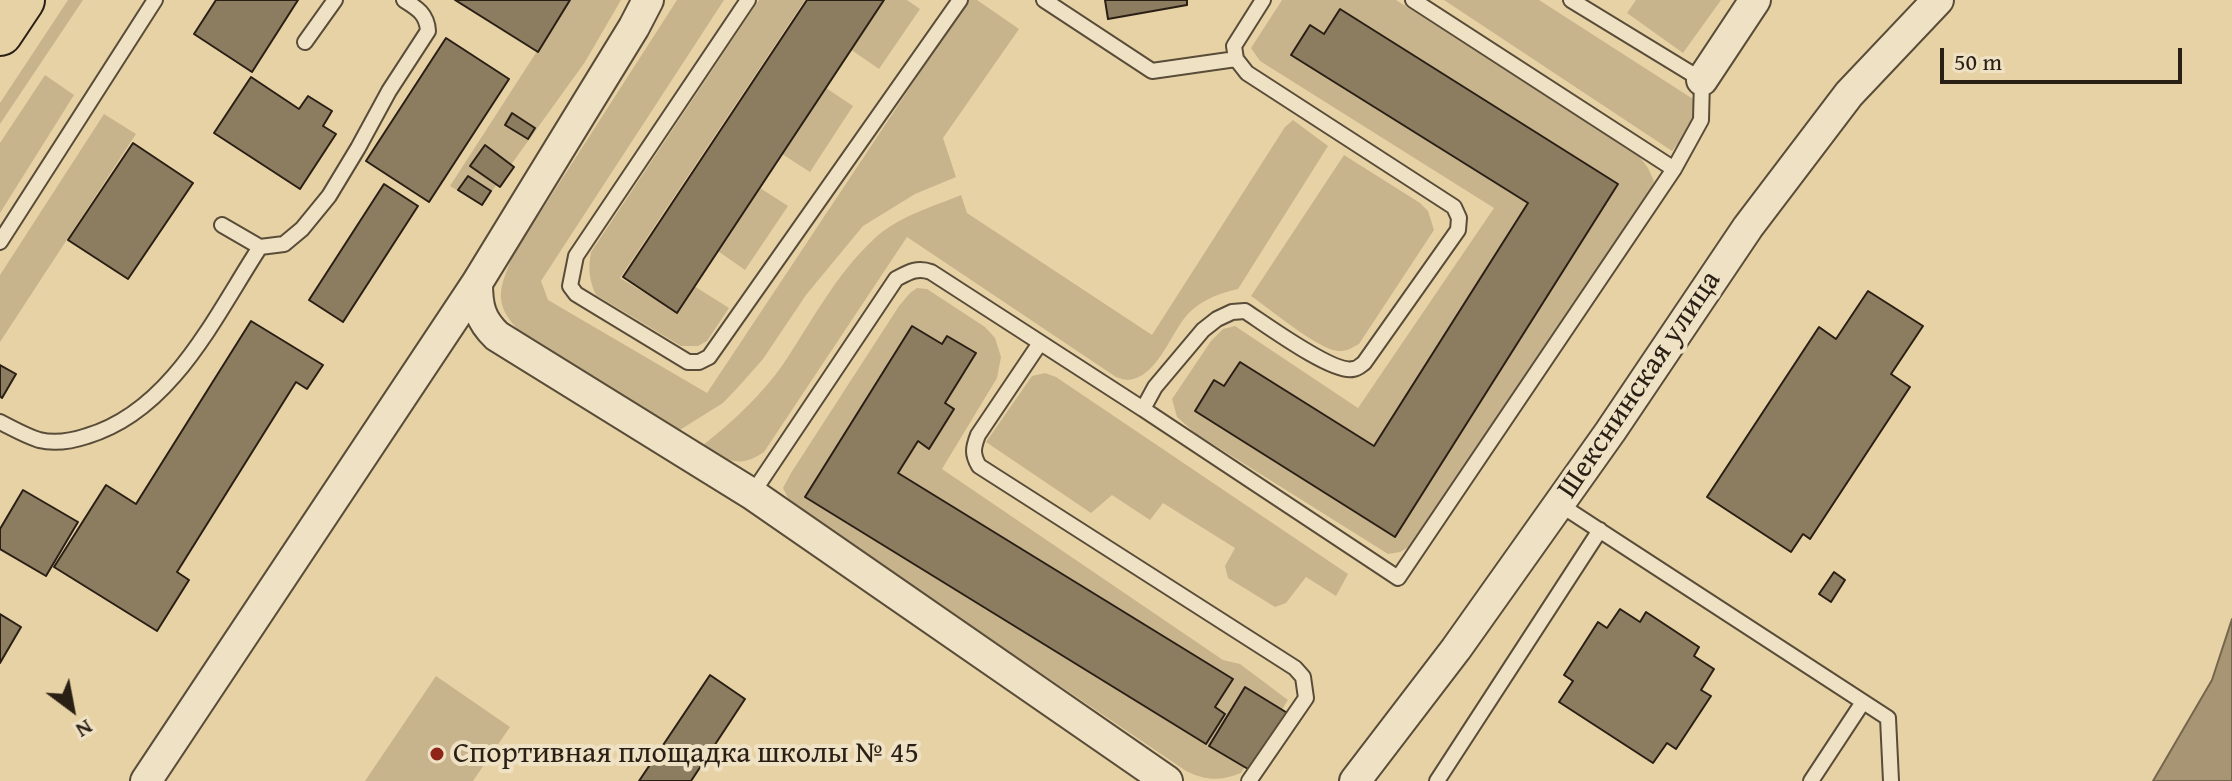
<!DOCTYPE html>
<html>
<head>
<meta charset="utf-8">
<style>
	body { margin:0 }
	#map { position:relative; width:2232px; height:781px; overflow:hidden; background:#e7d2a5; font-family:"Gentium Book Plus",serif }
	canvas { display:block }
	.north { position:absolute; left:32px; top:669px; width:80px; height:80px; -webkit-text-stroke:6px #efe2c4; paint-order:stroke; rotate:148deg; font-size:22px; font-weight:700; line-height:32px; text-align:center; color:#2a1f15 }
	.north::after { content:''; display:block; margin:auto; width:28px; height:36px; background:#2a1f15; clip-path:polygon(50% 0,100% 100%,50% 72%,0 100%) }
	.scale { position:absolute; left:1940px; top:48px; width:242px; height:36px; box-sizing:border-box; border:4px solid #2a1f15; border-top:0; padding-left:10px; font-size:24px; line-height:28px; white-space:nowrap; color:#2a1f15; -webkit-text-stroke:6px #efe2c4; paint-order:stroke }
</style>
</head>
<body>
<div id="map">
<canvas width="2232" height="781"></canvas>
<div class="north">N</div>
<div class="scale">50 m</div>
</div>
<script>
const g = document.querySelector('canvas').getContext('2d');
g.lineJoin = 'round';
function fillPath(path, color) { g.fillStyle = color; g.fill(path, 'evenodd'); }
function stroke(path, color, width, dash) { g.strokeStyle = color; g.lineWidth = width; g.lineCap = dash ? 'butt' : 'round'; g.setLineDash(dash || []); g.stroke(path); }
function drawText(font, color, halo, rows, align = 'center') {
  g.font = font + ' "Gentium Book Plus",serif'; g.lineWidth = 8; g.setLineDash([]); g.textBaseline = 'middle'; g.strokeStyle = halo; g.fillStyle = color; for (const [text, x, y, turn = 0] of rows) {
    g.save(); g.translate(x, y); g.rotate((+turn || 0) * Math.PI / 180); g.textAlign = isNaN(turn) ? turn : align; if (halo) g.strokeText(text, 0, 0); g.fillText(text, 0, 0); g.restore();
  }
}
fillPath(new Path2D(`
	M68,0h15l-83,124v-21z
	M570,0h51l-36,62 -103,143 -32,-19z
	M677,0h47l-183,281 7,19 159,93 261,-393h9l42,29 -76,109 13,39 -41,17 -52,32 -57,69 -43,64 -23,26 -17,18 -45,28 -153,-94c-32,-32 -28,-43 -12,-82z
	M759,0h46l-185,278 57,34 17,-26 35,22 -22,33 -9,5h-17l-85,-51c-7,-15 -8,-27 -5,-43z
	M884,0h23l13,9 -41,60 -29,-20z
	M1282,0h114l243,156 9,12 6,13 -5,13 -237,351 -12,7 -12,2 -193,-121 -18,-16 -5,-18 39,-58 12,-12 12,-3 123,82 136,-200 -234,-147 -9,-13z
	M1444,0h95l154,99 4,13 -3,11 -22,28z
	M1636,0h85l-38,53 -56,-40z
	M45,75l29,20 -74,118v-70z
	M826,88l27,18 -43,66 -28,-18z
	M104,114l32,20 -136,208v-67z
	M1293,120l35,26 -90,143c-17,4 -32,9 -46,21 -20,17 -33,68 -64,70 -4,0 -8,-2 -12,-3l-209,-140 -143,215c-26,18 -38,7 -62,-6 30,-24 60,-51 82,-83 28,-42 52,-89 90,-124 23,-22 58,-32 87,-44l6,18 185,122 133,-208z
	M1344,155l76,48 8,8 6,19 -75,114c-6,3 -11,7 -18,7 -19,2 -72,-43 -90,-55z
	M760,188l28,18 -43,64 -27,-19z
	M917,288l10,1 58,38 10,11 6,19 -4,21 -55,91 281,191 17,4 48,36 -47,73c-20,8 -35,8 -55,-2l-395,-267 -8,-16 8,-15 108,-167 11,-13z
	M1045,373l11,4 292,197 -12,22 -30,-19 -20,26 -11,4 -47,-29 -3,-12 10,-18 -72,-45 -13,17 -38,-25 -21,18 -105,-71 46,-66z
	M436,676l74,51 -37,54h-108z`), '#c7b48d');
const water = new Path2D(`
	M2232,619v162h-79l59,-101z`);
fillPath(water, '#a79574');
stroke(water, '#75664e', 2);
const building = new Path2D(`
	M216,0h82l-46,72 -58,-38z
	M455,0h115l-32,52z
	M807,0h77l-207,313 -54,-36z
	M1105,0h82v5l-79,14z
	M1340,9l278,175 -223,353 -200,-126 19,-31 10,6 16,-24 134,84 154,-243 -237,-148 19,-30 14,9z
	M446,38l63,41 -80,123 -63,-41z
	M251,77l48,32 9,-13 24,15 -9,15 13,8 -36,55 -86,-56z
	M512,113l23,15 -7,11 -23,-14z
	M133,143l60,40 -65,96 -60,-39z
	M485,145l29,22 -14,20 -30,-21z
	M468,176l23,15 -9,14 -24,-15z
	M384,184l34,22 -75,116 -34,-22z
	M1868,291l55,35 -32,48 19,13 -100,152 -7,-5 -12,18 -84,-55 112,-170 17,12z
	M251,321l72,44 -16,24 -11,-7 -119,190 12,8 -32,51 -103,-64 52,-82 30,19z
	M912,326l30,18 5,-8 29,17 -31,50 9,6 -25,40 -11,-8 -20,32 335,206 -18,28 10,7 -19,30 -401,-247z
	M0,365l16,9 -14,24 -2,-2z
	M23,490l55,32 -32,54 -46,-27v-20z
	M1834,572l11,8 -14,22 -12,-8z
	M1620,609l20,13 6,-10 53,35 -5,9 20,13 -13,21 10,6 -35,53 -9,-6 -14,20 -94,-61 14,-21 -9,-6 34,-53 9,6z
	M0,614l21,13 -21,36z
	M710,675l35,24 -54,82h-52z
	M1245,687l44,27 -36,58 -44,-26z`);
fillPath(building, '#8c7c60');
stroke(building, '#2a1f15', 2);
const lane = new Path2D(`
	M748,0l-172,256 -6,30 6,8 112,68h11l10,-5 251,-357
	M1044,0l108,71 84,-12
	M1263,0l-29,46 2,13 11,14 207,134 5,11 -1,12 -94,133c-4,3 -7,6 -11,6 -20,5 -88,-45 -108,-58l-13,1 -15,7 -14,11 -48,57 -12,22 255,169 276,-409 27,-49 1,-40 -131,-80
	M1413,0l261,169
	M305,42l30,-42
	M222,225l38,22 24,-3 18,-15 27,-33 29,-48 31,-57 39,-60c-1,-17 -11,-23 -24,-31
	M0,242l155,-242
	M1040,343l-62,92c-5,13 -6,19 1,31l316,202 8,9 3,21 -57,83
	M0,422c12,6 26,14 39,18 16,4 33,1 48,-4 85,-25 128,-120 173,-189
	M752,494l144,-215c13,-7 21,-12 35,-7l212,137
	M1559,504l329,214 3,63
	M1437,781l163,-251
	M1811,781l52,-79`);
const street = new Path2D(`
	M648,0l-14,27 -157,256c0,23 3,37 20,53l255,158 415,287
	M1702,80l53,-80
	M146,781l331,-498
	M1355,781l101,-132 154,-217 138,-205 101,-133 89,-94`);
const highway = new Path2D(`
	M0,33l22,-33`);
stroke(lane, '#594c39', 18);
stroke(street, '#594c39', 34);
stroke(highway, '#2a1f15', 48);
stroke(lane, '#efe2c4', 14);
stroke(street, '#efe2c4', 30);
stroke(highway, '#e7d2a5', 44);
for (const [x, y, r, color] of [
	[437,754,8,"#8f2418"]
]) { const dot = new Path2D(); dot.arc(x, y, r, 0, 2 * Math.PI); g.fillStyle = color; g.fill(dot); stroke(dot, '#efe2c4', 3); }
drawText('30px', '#2a1f15', '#efe2c4', [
	["Шекснинская улица",1640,385,-56]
]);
drawText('30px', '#2a1f15', '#efe2c4', [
	["Спортивная площадка школы № 45",453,754]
], 'left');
</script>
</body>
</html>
